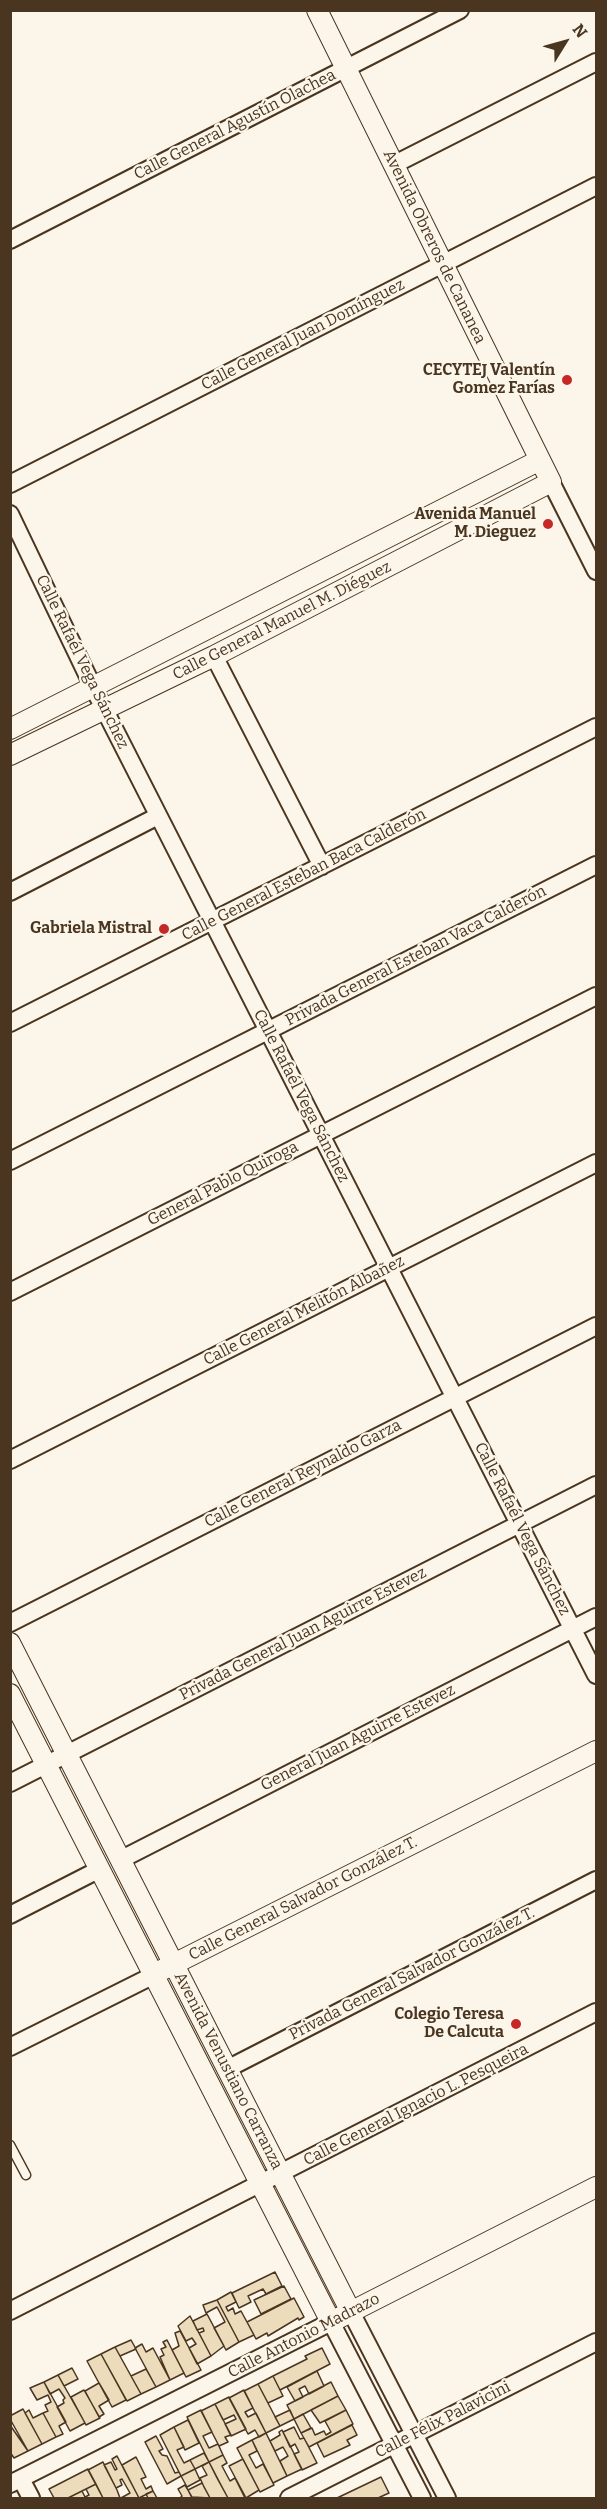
<!DOCTYPE html>
<html>
<head>
<meta charset="utf-8">
<style>
	body { margin:0 }
	#map { position:relative; width:607px; height:2509px; overflow:hidden; background:#fbf6e9; font-family:Bitter,serif }
	canvas { display:block }
	.frame { position:absolute; inset:0; border:12px solid #4a3520; pointer-events:none }
	.north { position:absolute; left:535px; top:12px; width:60px; height:60px; -webkit-text-stroke:4px #fbf6e9; paint-order:stroke; rotate:53deg; font-size:16px; font-weight:700; line-height:24px; text-align:center; color:#4a3520 }
	.north::after { content:''; display:block; margin:auto; width:21px; height:27px; background:#4a3520; clip-path:polygon(50% 0,100% 100%,50% 72%,0 100%) }
</style>
</head>
<body>
<div id="map">
<canvas width="607" height="2509"></canvas>
<div class="frame"></div>
<div class="north">N</div>
</div>
<script>
const g = document.querySelector('canvas').getContext('2d');
g.lineJoin = 'round';
function fillPath(path, color) { g.fillStyle = color; g.fill(path, 'evenodd'); }
function stroke(path, color, width, dash) { g.strokeStyle = color; g.lineWidth = width; g.lineCap = dash ? 'butt' : 'round'; g.setLineDash(dash || []); g.stroke(path); }
function drawText(font, color, halo, rows, align = 'center') {
  g.font = font + ' Bitter,serif'; g.lineWidth = 4.5; g.setLineDash([]); g.textBaseline = 'middle'; g.strokeStyle = halo; g.fillStyle = color; for (const [text, x, y, turn = 0] of rows) {
    g.save(); g.translate(x, y); g.rotate((+turn || 0) * Math.PI / 180); g.textAlign = isNaN(turn) ? turn : align; if (halo) g.strokeText(text, 0, 0); g.fillText(text, 0, 0); g.restore();
  }
}
const building = new Path2D(`
	M275,2272l7,14 -16,8 -3,-5 -15,7 3,6 -12,6 -7,-15z
	M284,2286l7,13 -30,15 -7,-14z
	M231,2292l5,10 -10,5 2,4 5,-3 2,6 6,-3 13,24 -15,7 -22,-42z
	M294,2298l10,19 -5,3 -1,-2 -30,18 -1,-3 -11,6 -9,-17z
	M217,2300l22,42 -13,8 -12,-22 11,-6 -8,-15 -11,6 -3,-8z
	M207,2314l17,32 -13,10 -12,-23 5,-2 -1,-3 -6,2 -4,-9z
	M190,2316l21,40 -14,8 -8,-16 7,-4 -4,-6 -6,3 -8,-15z
	M180,2331l21,39 -15,7 -14,-27 7,-4 -4,-13z
	M131,2340l5,9 -16,7 -5,-9z
	M167,2340l17,33 -14,7 -10,-23 4,-2 -3,-6 5,-2 -3,-5z
	M142,2344l4,8 7,-4 17,32 -14,7 -21,-39z
	M115,2347l26,47 -14,7 -26,-47z
	M322,2348l8,16 -50,26 -7,-14 34,-17 -2,-3z
	M101,2354l25,46 -14,7 -25,-46z
	M72,2368l6,11 -14,7 -6,-11z
	M146,2369l10,18 -15,7 -10,-18z
	M317,2371l7,15 -15,8 -4,-8 -6,3 4,8 -8,4 -8,-14z
	M58,2375l27,48 -15,8 -13,-24 7,-4 -1,-3 2,-2 -6,-9 -9,5 -6,-12z
	M273,2376l10,20 -15,7 -10,-19z
	M44,2382l22,40 -7,4 4,8 -7,3 -13,-24 5,-2 -3,-6 6,-3 -3,-7 -11,5 -7,-12z
	M331,2382l7,14 -44,23 -7,-14z
	M99,2383l10,17 -10,6 5,8 -5,3 -14,-26z
	M258,2384l22,42 -14,7 -22,-42z
	M84,2390l16,28 -14,7 -15,-28z
	M244,2390l9,18 -8,4 3,5 8,-4 10,20 -7,4 -4,-7 -7,4 -19,-36z
	M338,2396l8,14 -26,13 -9,-13z
	M229,2397l17,32 -15,7 -6,-12 11,-5 -2,-4 -11,5 -8,-16z
	M215,2404l16,31 -6,2 3,5 -9,4 -18,-35z
	M23,2409l19,35 -14,7 -18,-32v-3z
	M29,2410l4,8 10,-5 13,24 -14,7 -17,-31z
	M201,2410l11,22 -9,4 6,12 9,-4 5,11 -14,7 -22,-45z
	M290,2410l4,9 -14,7 -5,-9z
	M346,2410l7,14 -44,23 -8,-14 11,-5 3,7 9,-4 2,4 5,-3 -6,-11z
	M303,2414l8,14 -10,5 -7,-14z
	M188,2420l11,23 -14,7 -11,-23z
	M10,2425l18,26 -14,7 -4,-6z
	M352,2425l5,10 -10,5 3,5 -26,12 -7,-14z
	M174,2427l10,20 -7,3 7,13 6,-3 5,9 -14,7 -21,-41z
	M294,2427l6,12 4,-1 13,25 -15,7 -8,-16 5,-2 -4,-8 -5,3 -7,-15z
	M282,2430l20,39 -15,7 -7,-15 8,-5 -5,-9 -8,4 -5,-10 10,-6 -1,-3z
	M266,2433l21,43 -14,7 -21,-43z
	M156,2436l7,13 -4,2 3,4 5,1 8,17 4,-1 2,4 -14,8 -22,-42z
	M252,2440l5,11 -8,4 7,13 7,-4 11,21 -14,7 -23,-44z
	M204,2453l5,9 -14,7 -5,-9z
	M223,2455l4,8 -5,3 8,15 5,-3 10,20h-17l-11,-20 -8,-16z
	M117,2456l22,42h-18l9,-5 -8,-14 -2,1 2,5 -6,3 -12,-23 7,-3 4,8 2,-1 -5,-10z
	M136,2457l10,20 -5,2 5,10 5,-3 2,5 -14,7 -17,-33z
	M243,2459l16,31 -13,8 -17,-32z
	M103,2462l14,28 3,8h-17l-15,-28z
	M209,2462l12,23 7,13h-18l-6,-11 -4,-9 7,-3 -5,-9z
	M88,2469l8,15 -28,14h-14l-5,-9z
	M195,2469l5,11 -13,7 -6,-11z
	M381,2477l8,16 -11,5h-41z
	M202,2483l8,15 -18,-1 -4,-7z
	M96,2484l7,14h-35l14,-7 3,6 4,-2 -3,-6z
	M185,2485l3,5 4,8h-12l2,-2 -4,-7z
	M153,2491l4,7h-9l-2,-4z`);
fillPath(building, '#ecdcbc');
stroke(building, '#4a3520', 1.5);
const service = new Path2D(`
	M10,2145l16,30`);
const minor = new Path2D(`
	M393,165l203,-103
	M10,240l450,-230
	M551,482l45,89
	M10,484l586,-298
	M10,514l83,173 503,988
	M214,656l108,210
	M10,892l148,-76
	M10,1023l586,-296
	M10,1161l586,-296
	M10,1292l586,-296
	M10,1460l586,-297
	M10,1623l586,-297
	M10,1783l586,-298
	M120,1860l476,-243
	M10,1915l90,-46
	M10,2047l144,-72
	M227,2069l369,-189
	M10,2311l586,-299
	M351,2312l96,186
	M21,2479l10,19
	M10,2484l321,-162 91,176
	M289,2498l307,-156`);
const tertiary = new Path2D(`
	M10,729l530,-269
	M10,755l204,-99 337,-174 -234,-472
	M10,1643l341,669
	M10,1694l321,628 265,-135
	M162,1970l434,-219`);
stroke(service, '#4a3520', 11);
stroke(minor, '#4a3520', 20);
stroke(tertiary, '#4a3520', 22);
stroke(service, '#fbf6e9', 8);
stroke(minor, '#fbf6e9', 16);
stroke(tertiary, '#fbf6e9', 20);
for (const [x, y, r, color] of [
	[567,380,6,"#c62828"],
	[548,524,6,"#c62828"],
	[164,929,6,"#c62828"],
	[516,2024,6,"#c62828"]
]) { const dot = new Path2D(); dot.arc(x, y, r, 0, 2 * Math.PI); g.fillStyle = color; g.fill(dot); stroke(dot, '#fbf6e9', 2); }
drawText('16px', '#4a3520', '#fbf6e9', [
	["Calle General Agustín Olachea",235,125,-27],
	["Avenida Obreros de Cananea",434,247,64],
	["Calle General Juan Domínguez",303,335,-27],
	["Calle General Manuel M. Diéguez",282,621,-27],
	["Calle Rafaél Vega Sánchez",82,662,64],
	["Calle General Esteban Baca Calderón",304,875,-27],
	["Privada General Esteban Vaca Calderón",416,956,-27],
	["Calle Rafaél Vega Sánchez",301,1096,63],
	["General Pablo Quiroga",223,1184,-27],
	["Calle General Melitón Albañez",304,1311,-27],
	["Calle General Reynaldo Garza",303,1474,-27],
	["Calle Rafaél Vega Sánchez",522,1529,63],
	["Privada General Juan Aguirre Estevez",303,1634,-27],
	["General Juan Aguirre Estevez",358,1738,-27],
	["Calle General Salvador González T.",303,1899,-27],
	["Privada General Salvador González T.",412,1974,-27],
	["Avenida Venustiano Carranza",228,2071,63],
	["Calle General Ignacio L. Pesqueira",416,2105,-27],
	["Calle Antonio Madrazo",304,2336,-27],
	["Calle Félix Palavicini",443,2420,-27]
]);
drawText('bold 16px', '#4a3520', '#fbf6e9', [
	["CECYTEJ Valentín",555,371],
	["Gomez Farías",555,389],
	["Avenida Manuel",536,515],
	["M. Dieguez",536,533],
	["Gabriela Mistral",152,929],
	["Colegio Teresa",504,2015],
	["De Calcuta",504,2033]
], 'right');
</script>
</body>
</html>
